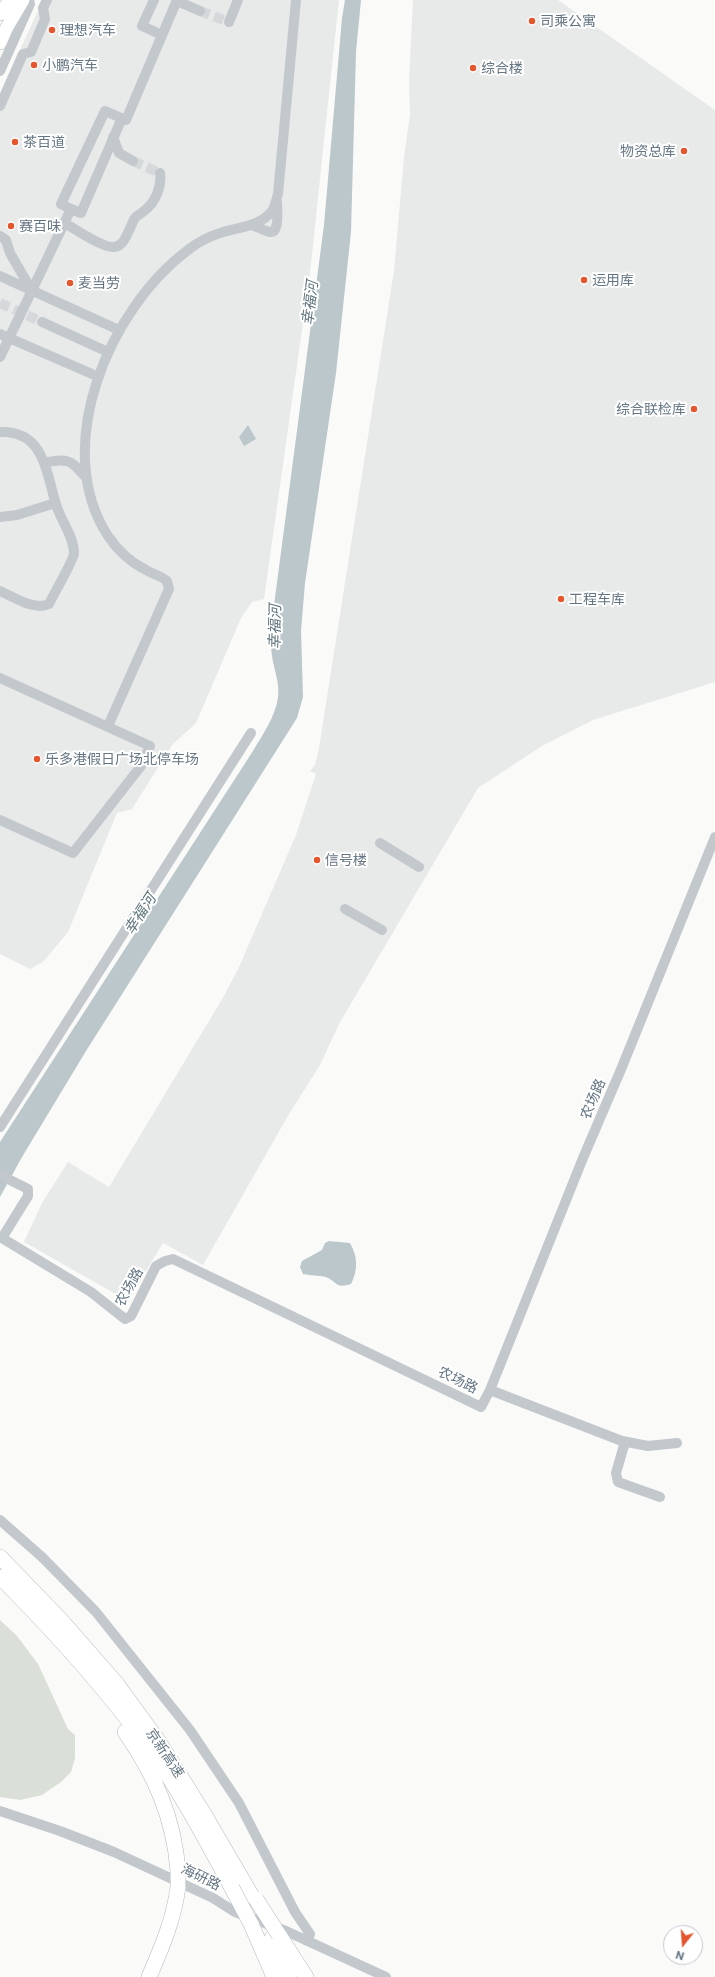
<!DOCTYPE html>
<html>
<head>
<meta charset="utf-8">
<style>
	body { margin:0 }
	#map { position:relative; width:715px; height:1977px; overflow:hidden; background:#fafaf8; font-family:Commissioner,sans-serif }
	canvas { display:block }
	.north { position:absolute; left:663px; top:1925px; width:40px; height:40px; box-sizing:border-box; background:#fff; border:1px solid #c1c8cd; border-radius:50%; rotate:197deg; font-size:11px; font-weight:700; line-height:16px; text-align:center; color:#657683 }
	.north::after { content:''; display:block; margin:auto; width:14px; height:18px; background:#e4572e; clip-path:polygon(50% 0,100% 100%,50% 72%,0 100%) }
</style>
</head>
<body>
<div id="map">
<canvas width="715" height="1977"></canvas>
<div class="north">N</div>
</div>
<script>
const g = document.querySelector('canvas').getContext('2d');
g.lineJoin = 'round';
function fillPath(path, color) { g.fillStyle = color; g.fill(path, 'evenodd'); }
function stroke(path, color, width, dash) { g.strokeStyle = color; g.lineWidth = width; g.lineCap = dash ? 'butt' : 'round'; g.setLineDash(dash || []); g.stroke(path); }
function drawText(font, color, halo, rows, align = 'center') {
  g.font = font + ' Commissioner,"Noto Sans SC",sans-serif'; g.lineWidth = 4; g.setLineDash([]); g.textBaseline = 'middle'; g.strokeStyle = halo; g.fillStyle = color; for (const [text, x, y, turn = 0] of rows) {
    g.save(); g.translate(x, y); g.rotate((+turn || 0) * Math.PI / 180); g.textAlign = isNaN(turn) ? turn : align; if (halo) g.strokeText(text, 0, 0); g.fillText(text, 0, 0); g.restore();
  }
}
fillPath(new Path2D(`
	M43,0h296l-29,273 -46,326 -12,3 -11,16 -45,105 -24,22 -40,64 -15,4 -49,119 -25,30 -13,7 -30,-15v-861z
	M413,0h145l157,110v572l-122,38 -51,26 -64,42 -139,236 -19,41 -31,49 -86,151 -40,-22 -35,58 -104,-59 18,-39 26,-41 41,25 115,-191 15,-29 57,-132 20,-61 -6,-3 5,-6 4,-17 75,-477 10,-114 6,-42 -1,-34z`), '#e8e9e9');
fillPath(new Path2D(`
	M0,1620l17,16 21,28 30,65 7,6v23l-4,14 -10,10 -19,13 -22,5 -20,-3z`), '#dadfd7');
fillPath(new Path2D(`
	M345,0h16l-5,52 -5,180 -15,141 -31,210 -4,48 2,66 -6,21 -211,333 -64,106 -22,40v-55l253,-391c10,-17 22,-34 25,-53 2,-15 -4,-28 -6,-42 -2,-15 -1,-29 1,-43l51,-388 18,-207z
	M248,425l8,14 -12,7 -5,-9z
	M329,1241l21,2c8,14 8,27 1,41 -16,5 -13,-2 -25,-7 -8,-2 -15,-1 -23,-3l-3,-7 2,-6 20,-11 3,-7z`), '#bbc7cb');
stroke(new Path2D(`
	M200,11l29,11
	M133,161l27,12
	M0,303l42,19`), '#d5d9db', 10, [10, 5]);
const major = new Path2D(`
	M0,14l10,-14
	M0,43l7,-16 16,-27`);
const highway = new Path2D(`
	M0,1557l60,62 56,64 43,59 45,72 49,84
	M0,1577c53,53 103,108 147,168 33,45 59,95 85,143
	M125,1732c30,43 49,86 53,139
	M251,1924l23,53
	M279,1935l27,42
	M272,1938l17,39
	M149,1977c13,-30 25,-58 29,-90`);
stroke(major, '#b5babe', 14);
stroke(highway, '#b4b9bd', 16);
stroke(new Path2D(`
	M154,0l-12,26 20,9
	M177,1l23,10
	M229,22l9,-22
	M0,71l30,-67 -1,-4
	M0,106l23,-52 8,-2 14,-33 -2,-11 4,-8
	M113,137l6,16 14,8
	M71,209l10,4 41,-95
	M64,223c12,6 38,25 50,24 12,-1 15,-20 21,-29 2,-3 6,-4 9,-7 11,-8 18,-24 16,-38
	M251,225c6,1 13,6 19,7 10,1 7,-23 7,-30
	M0,236l6,4 4,13 22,38
	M0,276l119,54
	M42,322l66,30
	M0,334l99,43
	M0,357l71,-148 -10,-5 44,-93 21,9 51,-120
	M0,432c47,-2 46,46 58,78 5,13 16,28 16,43 0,7 -21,42 -25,51 -15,7 -35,-7 -49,-13
	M44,463c10,-2 22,-5 30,2 5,4 7,8 12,12
	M0,517l17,-2 38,-12
	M0,678l150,68 -9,20 -68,87 -73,-33
	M108,726l61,-137 -2,-8c-6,-5 -14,-7 -21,-11 -16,-8 -28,-19 -38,-34 -58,-89 2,-228 80,-286 10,-8 20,-13 32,-17 17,-6 40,-6 52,-22 3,-4 4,-11 6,-17l18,-194
	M380,843l39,24
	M345,909l37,21
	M0,1127l251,-394
	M0,1175l28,14v7l-26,42 89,54 34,27 6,-3 25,-50 9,-5 8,-2 308,148 9,-17 93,-232 39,-91 93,-230
	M490,1390l132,51 26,5 29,-3
	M625,1442l-9,31 2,9 42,15
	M0,1520l42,37 54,55 94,118 49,73 56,109 15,22 -3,7
	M0,1811l60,20 54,21 99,46 22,14 51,19 100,46`), '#c3c8cc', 10);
stroke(major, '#fff', 13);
stroke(highway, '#fff', 15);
const highwayBridge = new Path2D(`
	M178,1887v-16
	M232,1888l19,36
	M256,1899l23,36`);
stroke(highwayBridge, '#b4b9bd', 16, []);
stroke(highwayBridge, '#fff', 15);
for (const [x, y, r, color] of [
	[532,21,4,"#e4572e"],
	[52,30,4,"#e4572e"],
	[34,65,4,"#e4572e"],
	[473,68,4,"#e4572e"],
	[15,142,4,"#e4572e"],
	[684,151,4,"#e4572e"],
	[11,226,4,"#e4572e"],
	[584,280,4,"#e4572e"],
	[70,283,4,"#e4572e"],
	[694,409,4,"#e4572e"],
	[561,599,4,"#e4572e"],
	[37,759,4,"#e4572e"],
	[317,860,4,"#e4572e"]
]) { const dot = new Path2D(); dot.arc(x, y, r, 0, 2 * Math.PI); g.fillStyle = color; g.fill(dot); stroke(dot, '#fff', 1.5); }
drawText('14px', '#657683', '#fff', [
	["司乘公寓",540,21],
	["理想汽车",60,30],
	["小鹏汽车",42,65],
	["综合楼",481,68],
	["茶百道",23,142],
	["物资总库",676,151,"right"],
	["赛百味",19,226],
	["运用库",592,280],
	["麦当劳",78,283],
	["综合联检库",686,409,"right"],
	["工程车库",569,599],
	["乐多港假日广场北停车场",45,759],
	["信号楼",325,860]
], 'left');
drawText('14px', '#657683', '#fff', [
	["农场路",593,1099,-67],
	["农场路",129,1287,-61],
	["农场路",458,1380,26],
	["京新高速",165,1753,56],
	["海研路",201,1877,26]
]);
drawText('italic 15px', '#60757c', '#fff', [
	["幸福河",310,303,-83],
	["幸福河",275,627,-89],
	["幸福河",140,914,-57]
]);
</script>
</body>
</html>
